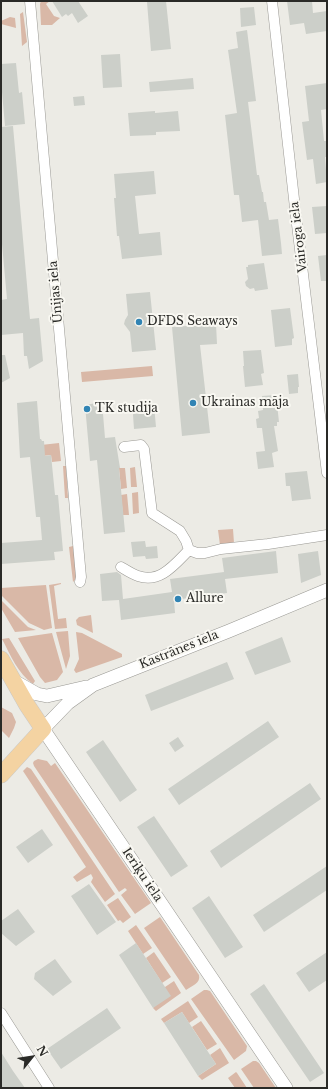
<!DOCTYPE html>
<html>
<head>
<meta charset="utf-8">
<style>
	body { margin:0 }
	#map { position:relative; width:328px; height:1089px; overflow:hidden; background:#ecebe5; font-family:"Libre Baskerville",serif }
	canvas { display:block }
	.frame { position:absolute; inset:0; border:2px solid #2a2a27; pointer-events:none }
	.north { position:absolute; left:12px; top:1037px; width:40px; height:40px; -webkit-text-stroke:3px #f9f8f2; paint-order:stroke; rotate:60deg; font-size:11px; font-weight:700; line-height:16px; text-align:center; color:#2a2a27 }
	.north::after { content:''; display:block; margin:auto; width:14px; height:18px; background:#2a2a27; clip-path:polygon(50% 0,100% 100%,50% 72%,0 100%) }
</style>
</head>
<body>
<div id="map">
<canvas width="328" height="1089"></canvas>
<div class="frame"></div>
<div class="north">N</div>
</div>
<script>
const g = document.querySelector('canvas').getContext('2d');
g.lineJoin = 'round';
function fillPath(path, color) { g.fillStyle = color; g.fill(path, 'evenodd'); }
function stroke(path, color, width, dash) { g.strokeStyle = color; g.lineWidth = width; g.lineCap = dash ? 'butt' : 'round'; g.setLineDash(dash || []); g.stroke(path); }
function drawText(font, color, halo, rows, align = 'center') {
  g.font = font + ' "Libre Baskerville",serif'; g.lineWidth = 4; g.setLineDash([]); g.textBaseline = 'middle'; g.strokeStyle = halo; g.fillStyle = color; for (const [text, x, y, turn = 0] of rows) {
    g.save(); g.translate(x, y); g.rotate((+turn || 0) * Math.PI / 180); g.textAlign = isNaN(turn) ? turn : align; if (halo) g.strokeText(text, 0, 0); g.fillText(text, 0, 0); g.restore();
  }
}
fillPath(new Path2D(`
	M41,1h9l-4,3 8,12 6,2 -8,7h-11l-1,-21z
	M23,12l4,30 -5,4 -2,-32z
	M10,17l5,1 1,10 -15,-4v-3z
	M152,366l1,10 -71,6 -1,-10z
	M59,443l2,18 -9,1 -1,-7 -9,1 -1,-11z
	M63,466h3l2,32h-3z
	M135,467l2,20h-6l-1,-19z
	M119,468h6l2,20 -6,1z
	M138,492l1,21 -6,1 -1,-21z
	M127,494l2,21h-6l-2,-20z
	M233,529l1,14 -14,2 -2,-15z
	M73,546l4,32 -4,4 -4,-35z
	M61,583v1l-7,2 4,33 8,-1 1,10 -12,1 -6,-44z
	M46,585l6,43 -8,2 -15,-7 -28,-28v-7z
	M1,600l27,27 8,3 -21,2 -14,-24z
	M91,615l2,18 -16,-8 -1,-5 3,-3z
	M68,631l2,25 -4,13 -10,-37z
	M76,632l6,1 40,21v3l-46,16 -2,-3 5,-11z
	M52,633l11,39 -6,8 -12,3 -5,-6 -22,-39z
	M9,638l26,43 -2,3c-15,-10 -23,-30 -31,-45z
	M1,707l11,6 4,9 -2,6 -5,10 -8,-8z
	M38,759l9,2 4,5 4,-3 96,140 -16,11 -14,-19 6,-5 -2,-2 -6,4 -85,-126 -1,-3 1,-2z
	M27,767l4,2 84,125 -10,8 -14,-20 2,-4 -2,-4 -14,8 -4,-5 13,-10 -63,-96z
	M118,898l13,19 -8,6 -3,-3 -2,1 -11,-16z
	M160,917l39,58c2,8 -7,11 -13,15l-42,-62z
	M136,925l16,23 -9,6 -15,-23z
	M154,952l17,25 -9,6 -16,-25z
	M174,981l7,12 -25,18 -3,-3 12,-21z
	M204,990h3l3,1 37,55 -1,5 -12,9 -43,-61z
	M188,1001l10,16 -9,6 -7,-11 -18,11 -3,-4z
	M201,1021l16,23 -10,6 -15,-23z
	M220,1048l9,15 -27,17 -4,-4 18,-12 -6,-9z
	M253,1061h3l3,2 17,25h-22l-13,-19z
	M236,1072l1,1 10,15h-12l-7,-10z`), '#d9b8a7');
fillPath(new Path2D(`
	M52,1h26l10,15 -10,7 -6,-10 -4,3 -2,-2 -4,3z
	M160,1h6l5,48 -20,2 -4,-49z
	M287,1h25l1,12 14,-2v20l-21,3 -2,-11 -14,2z
	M254,7l2,18 -15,2 -1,-19z
	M247,30l9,71 -8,1 9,73h2l3,17h1l1,10h2l3,18 9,-1 3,24 1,11 -20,2 -4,-36 -16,2 -3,-27h-5l-9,-80 12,-2 -9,-63 10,-2 -2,-16z
	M120,54l2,33 -19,1 -2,-33z
	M16,63l3,30 3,-1 3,32 -20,2 -3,-34h-1v-28z
	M193,78l1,11 -44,3 -1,-10z
	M327,83v26l-6,1 3,31h3v16h-2l2,25 -11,2 -3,-25 -6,1 -5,-38 7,-1 -4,-35z
	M84,96l1,9 -11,1 -1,-9z
	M155,111v2l23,-2 2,20 -24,1v3l-26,1 -2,-23z
	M13,126l17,193 9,-1 4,43 -14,8 -2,-13h-3l-1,-23 -22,2v-35l6,-1 -6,-66v-106z
	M154,171l2,23 -21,2 4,38 21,-2 2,23 -40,4 -3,-23h-2l-3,-38h2l-2,-24z
	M327,206v27l-12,1 -3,-27z
	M327,255v26h-6l-3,-25z
	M264,263l4,26 -13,2 -1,-3 -4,1 -4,-3 -1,-4 3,-3 -2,-12h2v-2z
	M150,292l6,58 -24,2 -2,-20 -6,-8 1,-4 3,-5 -2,-21z
	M290,308l4,30 -2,1v6l-17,2 -4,-37z
	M216,324l1,20 -17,1 10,88 -28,3 -10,-109z
	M261,350l3,23 -3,1 2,11 -18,2 -2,-21h1l-1,-15z
	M1,355h4l5,23 -9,5z
	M298,374l1,13h-1v6l-9,1 -2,-19z
	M276,395l3,27h-2v4h-3l4,25 -6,2 2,14 -16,2 -2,-17 9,-1 -3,-23h-5l-1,-9 3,-1 -1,-7 5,-1 -1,-14z
	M37,401l3,38h1l1,2h2l1,15 6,-1 4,40h3l5,56 -9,1 1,8 -54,4v-21l41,-3 -2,-23h-4l-6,-60 -10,1 -3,-55z
	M102,402l3,36 10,-1 5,31h-1l6,64 -21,2 -7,-74 -7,1 -5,-56z
	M154,405l2,22 -22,2 -1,-14 1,-4 7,-5z
	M307,471l4,28 -19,2 -2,-15h-4l-1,-13z
	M145,541l1,6 11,-1 1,12 -12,1 -1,-3 -12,1 -2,-15z
	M276,551l2,22 -53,6 2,14 -53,7 1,13 -54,7 -2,-20 -17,1 -2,-27 17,-2 4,3 2,24 49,-7 -2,-13 54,-7 -2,-14z
	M318,551l3,24 -20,8 -3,-29z
	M282,637l9,25 -36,13 -10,-23z
	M227,662l7,17 -83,32 -6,-16z
	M268,721l11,16 -100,68 -11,-16z
	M178,737l6,9 -9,6 -6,-9z
	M103,740l34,50 -17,12 -34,-50z
	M310,783l11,16 -100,69 -11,-17z
	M154,816l34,50 -17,11 -34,-50z
	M42,829l11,16 -25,18 -12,-16z
	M327,866v24l-63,42 -11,-17z
	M89,884l27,38 -19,13 -26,-39z
	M209,896l34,51 -18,11 -33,-50z
	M18,909l17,23 -19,14 -15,-13v-12z
	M136,943l35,53 -18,12 -34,-53z
	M327,952v28l-18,12 -13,-19z
	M55,959l17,23 -19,14 -19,-17 1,-6z
	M264,984l60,89 -14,9 -60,-88z
	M107,1008l14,20 -60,41 -14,-20z
	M182,1012l34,52 -18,12 -34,-53z
	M1,1052l12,19 12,17h-24z`), '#cccfc9');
const minor = new Path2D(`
	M30,1l50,565 1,11 -1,5
	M272,1l23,207 32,265
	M124,447l17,-2 3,4 8,64 28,18 6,10 3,9
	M121,567c5,3 11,7 17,9 22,8 37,-12 51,-26l8,3h8l16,-4 47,-5 59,-9
	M1,1013l48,75`);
const tertiary = new Path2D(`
	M14,681l23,13 10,2 39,-9
	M286,1088l-243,-359 25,-26 25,-18 136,-54 98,-41`);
const primary = new Path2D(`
	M1,659l26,46 16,24 -42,46`);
stroke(minor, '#999893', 11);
stroke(tertiary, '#999893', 14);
stroke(primary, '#c8c8c7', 17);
stroke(minor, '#fff', 10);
stroke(tertiary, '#fff', 13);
stroke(primary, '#f4d3a2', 16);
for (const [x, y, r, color] of [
	[139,322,4,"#3184b4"],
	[193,403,4,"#3184b4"],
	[87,409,4,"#3184b4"],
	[178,599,4,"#3184b4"]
]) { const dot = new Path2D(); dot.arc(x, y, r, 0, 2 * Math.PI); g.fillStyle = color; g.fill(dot); stroke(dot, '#f9f8f2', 1.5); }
drawText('12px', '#2a2a27', '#f9f8f2', [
	["Vairoga iela",299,237,-97],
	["Ūnijas iela",56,292,-95],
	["Kastrānes iela",179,650,-22],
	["Ieriķu iela",142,875,56]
]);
drawText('12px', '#2a2a27', '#f9f8f2', [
	["DFDS Seaways",147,322],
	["Ukrainas māja",201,403],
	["TK studija",95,409],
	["Allure",186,599]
], 'left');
</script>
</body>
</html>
